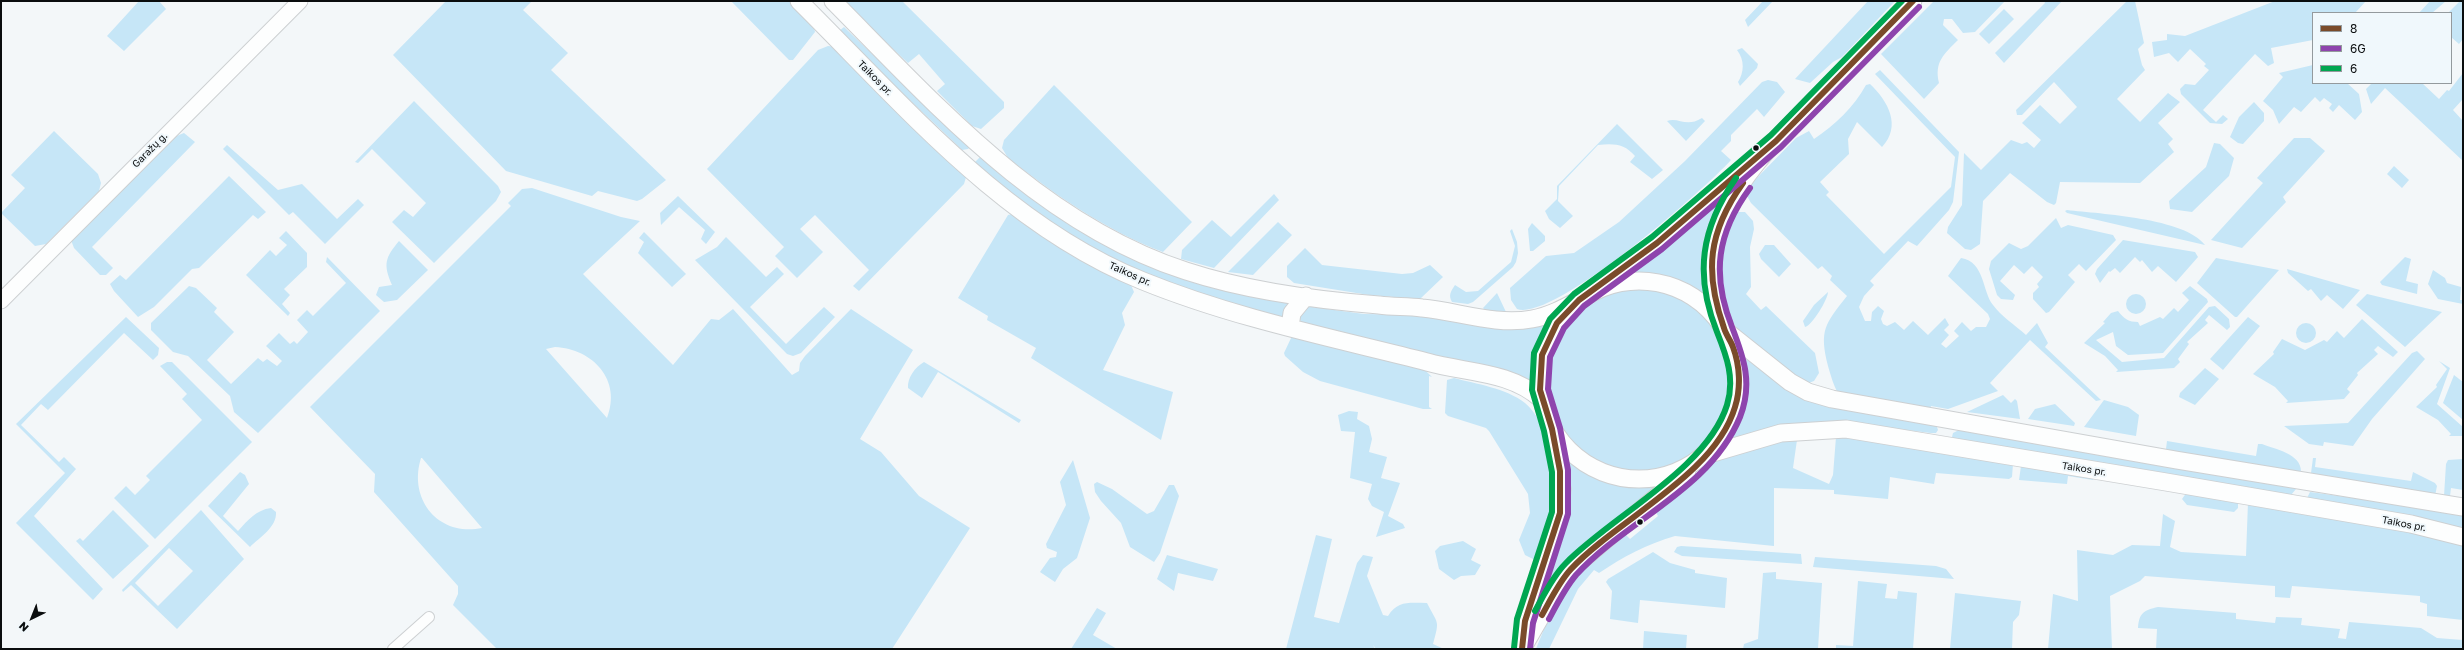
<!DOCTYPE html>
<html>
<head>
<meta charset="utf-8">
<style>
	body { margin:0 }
	#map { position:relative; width:2464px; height:650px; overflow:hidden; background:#f3f7f9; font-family:"Golos Text",sans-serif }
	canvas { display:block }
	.frame { position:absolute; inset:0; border:2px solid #0a0d0e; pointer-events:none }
	.legend { position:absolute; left:2312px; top:12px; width:140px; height:72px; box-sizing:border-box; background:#f0f8fc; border:1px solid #949a9d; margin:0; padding:5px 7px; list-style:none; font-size:12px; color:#0a0d0e }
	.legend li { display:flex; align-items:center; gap:8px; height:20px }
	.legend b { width:20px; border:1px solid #949a9d }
	.north { position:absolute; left:12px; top:598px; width:40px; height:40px; -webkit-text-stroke:3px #f0f8fc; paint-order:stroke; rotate:223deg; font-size:11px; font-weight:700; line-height:16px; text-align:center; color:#0a0d0e }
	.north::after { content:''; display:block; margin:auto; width:14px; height:18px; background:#0a0d0e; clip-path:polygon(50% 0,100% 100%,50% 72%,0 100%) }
</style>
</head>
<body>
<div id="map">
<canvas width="2464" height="650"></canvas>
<div class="frame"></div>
<ul class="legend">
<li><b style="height:5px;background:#7a4b2a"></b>8</li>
<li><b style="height:5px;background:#8e44ad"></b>6G</li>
<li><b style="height:5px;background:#00a651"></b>6</li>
</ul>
<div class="north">N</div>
</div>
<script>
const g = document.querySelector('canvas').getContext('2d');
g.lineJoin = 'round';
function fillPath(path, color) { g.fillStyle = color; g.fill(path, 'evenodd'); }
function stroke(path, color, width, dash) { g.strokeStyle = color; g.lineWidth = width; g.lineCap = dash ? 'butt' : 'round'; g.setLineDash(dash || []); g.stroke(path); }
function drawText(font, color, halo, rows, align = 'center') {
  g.font = font + ' "Golos Text",sans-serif'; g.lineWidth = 4; g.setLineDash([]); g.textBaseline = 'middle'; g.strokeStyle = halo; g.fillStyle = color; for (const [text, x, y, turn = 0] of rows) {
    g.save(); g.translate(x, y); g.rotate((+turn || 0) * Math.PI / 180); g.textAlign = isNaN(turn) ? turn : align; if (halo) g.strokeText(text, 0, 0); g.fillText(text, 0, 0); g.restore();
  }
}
fillPath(new Path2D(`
	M139,1h20l7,8 -42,42 -17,-15z
	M446,1h86l-9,9 45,43 -17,17 115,110 -24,19 -5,2 -39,-10 -6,5 -86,-25 -113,-116z
	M731,1h59l23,22 2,9 -22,28h-4z
	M842,1h60l102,101v6l-23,21 -9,-3 -35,-35 8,-7 -26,-30 -11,9z
	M1763,1h10l-25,26 -3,-7z
	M1868,1h27l-53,56 -9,5 -23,21 -15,-4z
	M1934,1h71l-30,31 -12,1 -11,-14h-8l-1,6 15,15c-14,14 -24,22 -19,43l-15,16 -43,-45z
	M2044,1h18l-58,62 -9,-10 50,-50z
	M2127,1h8l9,42 -6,6 4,16 3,5 -28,29 23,23 28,-29 12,9 -22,21 15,16 -5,5 6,8 -34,31 -80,-1 -4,21 -2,2 -7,-3 -37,-29 -27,28 -3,43 -9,6 -6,-1 -18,-16 1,-6 14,-22 2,-52 17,17 30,-30 11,4 5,-2 7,6 7,-8 -19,-17 18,-18 20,19 17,-17 -23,-25 -32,33h-5l-1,-5z
	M2275,1h91l-11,12h-42v27l-42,8 3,15 -6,3 -13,-12 -52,56 13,12 7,-7 5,4 -6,5 -12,-1 -29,-29 -1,-5 5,-5 10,1 14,-15 -5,-4 2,-2 -16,-15 -12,13 -9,-9 -15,4 -2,-15 15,-2v-6l18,2z
	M2430,1h16l-14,12h-13z
	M2460,1h3v38l-4,5 -8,-7v-24h-3z
	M2004,9l10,10 -25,25 -10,-10z
	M844,27l45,43 37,32 44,45 -2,2 -6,1c-41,-40 -84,-78 -123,-119z
	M828,46l9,1 130,127 -3,10 -105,107 -6,-5 16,-16 -54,-55 -15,14 23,23 -26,26 -22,-22 9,-9 -77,-78 111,-119z
	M1742,48l16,16 -1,4 -17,18 -2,-4c6,-9 7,-22 -1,-32z
	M2313,65v18h34l12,11 3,18 -7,8 -16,-15 -6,7 -4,-4 3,-4 -8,-6 -4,4 -5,-5 -14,15 -7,-5 -15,17 -6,-14 -10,-9 20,-24 -4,-4z
	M1880,70l79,82 -6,50 -4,8 -32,36 -9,-5 -38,40 4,4 -10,11 -5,11 6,14h6l1,-9 6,-6 6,5 -3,8 2,5 4,2 8,-4 9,8 9,-9 15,14 17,-17 4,7 -5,5 5,5 -8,9 5,4 13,-12 -5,-5 8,-9 9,9 5,-4h10l4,-8 -2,-5 -40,-38 13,-18c24,4 21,33 32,47 8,11 22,20 33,30l11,-12 11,20 -3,4 56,53 -5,1 -66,-61 -40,43 8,8 -50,18 -17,-3 -1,5 -92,-18c-5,-9 -7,-17 -10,-27 -9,-36 -3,-42 19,-70l-17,-16 2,-4 -10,-10 -4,3 -67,-66 -4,-7v-8l49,-50 13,-7 5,8c21,-14 40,-32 52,-54l4,-1c18,17 32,42 12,63l-25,-25 -9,17 1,15 -29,28 9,10 -3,3 58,59 67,-67 4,-30 -80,-83z
	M2463,73v26l-10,11 10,11v40l-78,-73 -14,16 -5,-15 6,-6h50l17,16 8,-9 2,1z
	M1768,80l9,2 8,10 -21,25 -7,-8 -26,26v6l-10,10 10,9c-27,30 -177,162 -214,149l-6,-9 -1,-12 36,-32 28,-3 45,-31 66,-61 77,-79z
	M1054,85l138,137 -29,30c-56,-21 -108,-57 -155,-94l-6,-10 2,-8z
	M414,101l84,85 3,6 -5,9 -62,62 -42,-41 12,-12 9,7 13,-14 -54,-54 -14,14 -3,-1z
	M2254,102l10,11v8l-21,23 -5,-1 -8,-6 9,-20z
	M1702,118l3,3 -19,20 -19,-20c12,-4 19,7 35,-3z
	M1617,124l46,46 -11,9 -22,-17 5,-6c-10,-12 -21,-13 -37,-11l-39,41 -1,15 15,15 -13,12 -11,-9 -4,-8 12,-12v-13z
	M54,131l44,43 3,9 -2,8 -53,53 -11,2 -34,-33 24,-25 -14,-13z
	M184,133l11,9 -103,105 21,21 -7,7h-6l-26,-27 -3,-8 103,-103z
	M2294,138h16l15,13 -42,46 3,5 -44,46 -31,-8 52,-57 -6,-5z
	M2214,143l6,1 14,14 -5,18 -37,36 -22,-3 -1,-8 37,-34z
	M227,145l51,45 24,-6 35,35 21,-20 6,6 -39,39 -32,-32 -4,3 -66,-66z
	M981,156l96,69 211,78 -4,16 -116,-34 -96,-45 -100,-75z
	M2394,166l15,14 -7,8 -15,-14z
	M229,176l37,36 -8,7 -5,-4 -54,53 -7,1 -38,38 -16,10 -24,-26 -4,-7 10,-9 6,5z
	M532,188l89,29 19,4 -57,53 90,91 38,-46 8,1 14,-11 59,66 7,-4 1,-8 5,-7 46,-47 62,41 -53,89 21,13 38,44 51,32 -78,121h-395l-44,-44 5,-11v-8l-84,-94 1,-18 -65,-67 201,-201 -3,-3 14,-14zM555,347c38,2 67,33 52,71l-61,-69zM421,458h1l60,70c-44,9 -74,-29 -61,-70z
	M1725,190l-15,113c-24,-19 -49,-27 -79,-28l41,-33z
	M1274,194l5,6 -65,68 -33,-9 1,-9 30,-30 19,17z
	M678,196l37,36 -9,12 -5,-5 4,-9 -26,-23 -18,18 -1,-12z
	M2067,210c34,4 118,8 138,35l-138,-32 -2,-2z
	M1732,212h13l8,9 1,8 -4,18 1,40 -5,7 15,16 5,-4 49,47 4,20 -5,8 -8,3 -67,-52 -14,-23 -5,-16 -2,-42z
	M1016,213l115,72 3,7 -12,21 3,12 -22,45 70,22 -12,48 -130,-82 5,-10 -49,-28 1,-4 -30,-18 50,-83z
	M2056,218l5,10 7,-3 45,10 3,5 -30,31 -7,-7 -11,11 7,7 -26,30 -3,1 -13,-14v-6l6,-6 -2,-3 6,-7 -11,-11 -8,8 -10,-9 -14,16 15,14 -2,5 -12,-1 -4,-4 -8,-26 2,-8 18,-18 12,6 7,-3z
	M1278,222l14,13 -39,40 -25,-3z
	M1532,223l13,13v5l-12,10h-3l-2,-22z
	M1512,229l5,13 1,11 -2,9 -3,5 -40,35 -5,2 -16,-2c-4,-7 -1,-11 3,-17l11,7 12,-1 33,-29 4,-16 -5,-15z
	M286,231l21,22v14l-23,22 6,6 -8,9 8,9 -2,3 -42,-41 24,-25 6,6 11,-11 -8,-7z
	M644,232l42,42 -14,13 -34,-34 6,-11 -5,-4z
	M726,237l40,40 11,-10 7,7 -34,33 36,37 38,-37 11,10 -34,36 -8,3 -6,-2 -92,-94 22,-13z
	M2123,240l72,12 3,5 -22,25 -18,-16 -6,6 -10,-12 -2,2 -5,-5 -15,16 -5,-5 -5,4 -1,-1 -9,12 -5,-9 2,-5z
	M399,241l29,29 -31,30 -13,2 -8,-7 3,-8 13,-2c-9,-21 -7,-27 7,-44z
	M1765,245h9l17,19 -12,13 -18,-18 -2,-5z
	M1305,248l17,17 80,9 11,-1 17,-8 13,12 -23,22 -51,-4 -75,-12 -7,-6v-11z
	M327,257l53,54 -122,122 -24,-21 -4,-16 -42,-40 -15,-4 -22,-22v-7l35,-34 3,-3 7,2 21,20 -3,4 20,20 -27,28 24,24 27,-26 5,4 4,-3 10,7 5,-5 -16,-15 13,-13 11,11 4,-3 3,3 11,-12 -11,-12 10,-10 6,6 33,-33 -20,-21z
	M2405,257l6,2 -5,22 12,3 -1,10 -35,-9 -2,-3z
	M2216,258l63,12 -42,47h-2l-38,-34z
	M2287,269l73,21 -17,19 -16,-14 -6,6 -10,-12 -3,2 -20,-18z
	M2433,270l12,8 2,5 14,4 -1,13h3v4l-25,-5 -10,-15z
	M2190,286l17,13 1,3 -45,51 -35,2 -12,-9 -3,-14 -17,8 26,22 42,-4 45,-51 6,-1 14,13 1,8 -3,3 -18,-15 -4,5 3,3 -21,19 2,2 -11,15 2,3 -6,6 -58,4 2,-2 -13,-14 -21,-13 21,-20 -2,-1 8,-9 7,-2c6,8 11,11 20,11l2,4 20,-9 3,2 11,-11 4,4 11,-12 -7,-7z
	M1547 380a93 93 0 1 1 186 0a93 93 0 1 1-186 0Z
	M1828,292c0,7 -16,34 -23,35l-2,-6 11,-16z
	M1497,293l9,19 -21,-2 -2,-2z
	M2126 304a10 10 0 1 1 20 0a10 10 0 1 1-20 0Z
	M2367,294l75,18 -37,35 -49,-42z
	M1305,306l59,8 192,3c-14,21 -21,42 -21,67l-234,-61 -3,-12z
	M126,317l33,31 -1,7 -5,5 -29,-27 -76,77 -7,-6 -20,21 38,37 5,-5 12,12 -42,47 69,73 -10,11 -77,-77 49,-50 -49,-49z
	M2248,317l12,9 -37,44 -13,-11z
	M2362,319l36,33 -5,5 -15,-11 -4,4 4,4 -21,19 1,2 -11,14 3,3 -6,7 -58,4 2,-2 -13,-14 -22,-13 21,-20 -1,-2 9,-13 23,11 19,-10 3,2 10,-11 7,7z
	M2296 333a10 10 0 1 1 20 0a10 10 0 1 1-20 0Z
	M1292,336l133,34 7,7 -3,-1v31l3,2h-9l-103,-28 -17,-9 -18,-16 -1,-3z
	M1739,350l49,37 148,37 2,6 -2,3h-5l-66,-8 -139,17c2,-7 7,-13 10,-19 10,-24 10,-49 3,-73z
	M2417,351l8,8 -53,60 -19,27 -29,-4 -1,4 -14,-2 -25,-18 64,-3 64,-70z
	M2439,361l11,7 -13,36 26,23v9h-14l2,-2 -13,-14 -22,-13 21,-20 -1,-2 11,-16z
	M167,362h5l80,80 -97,97 -41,-41 12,-12 9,9 15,-15 -4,-4 56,-56 -20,-21 5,-5 -27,-28z
	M924,362l97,58 -2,3 -81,-51 -16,26 -14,-10c-1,-10 7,-21 16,-26z
	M2205,368l14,11 -24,26 -16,-8 1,-4z
	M2454,375l9,7v38l-20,-17z
	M1454,378c22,6 52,10 71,25 33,28 32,101 19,138 -2,6 -4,15 -9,19l-10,-5 -6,-15 11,-27 -2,-19 -39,-63 -3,-3 -38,-12 -3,-3 2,-33z
	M2003,395l8,8 4,-4 2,2 3,18 -53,-7z
	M2104,400l24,7 11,8 -3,21 -52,-9z
	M2055,404l20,19 -1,3 -46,-7 7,-10z
	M1349,411l9,1 -1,7 12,7 3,13 -3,13 18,5 -6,21 19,5 -12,33 15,8 2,4 -29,9 8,-25 -12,-6 -4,-7 4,-15 -22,-6 5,-46 -14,-1 -3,-16z
	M1959,430l336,56 1,3 -5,6 -105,-14 -231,-41 -3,-3 1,-4z
	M1827,434l186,30 -1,13 -3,2 -73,-6 -2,11 -44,-7 -2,22 -54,-5v-4l-60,-2v58l-99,-10c-28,8 -52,21 -76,37l-5,-3 -16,19 -29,60h-13c10,-24 25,-64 45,-82 14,-13 30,-22 45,-32l4,4 28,-23 -3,-5 19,-21 39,-29 66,-21h18l-4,28 36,16 4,-9 3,-38z
	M2167,441l89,15 2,-12h4c13,5 39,10 39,27l-2,2 -102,-16 -31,-8z
	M1568,456c32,25 59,31 99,25l-132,133 33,-109 2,-20z
	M2313,458h3l-1,9 96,14 2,-9 22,11 2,3 -2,10 -127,-20v-3h3z
	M2463,459v31l-12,-2 -1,8h-6l2,-32 2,-4z
	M1073,460l17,58 -13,40 -14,11 -8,13 -15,-10 10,-14 6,-1 1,-5 -10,-4 -1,-4 20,-39 -6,-23z
	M2021,466l73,12 -1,2 -25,-4 -1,8 -48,-4z
	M240,472l5,3 4,9 -26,32 15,15c10,-11 18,-21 33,-23l5,4c1,15 -16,25 -26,35l-42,-41z
	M1097,482l15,7 35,25 7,-3 15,-26h5l5,11 -19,57 -6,9 -24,-15 -9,-24 -20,-22 -6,-9 -1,-8z
	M2187,492l51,8v8l-4,4 -47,-7 -5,-6z
	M2310,492l153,21v18l-156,-33z
	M2248,502l82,13 133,28v77l-36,-4v-12l-7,-2v-6l-128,-10 -2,12 -15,-1v-11l-130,-10 -5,5 -30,15 2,53h-64l5,-55 25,7 -1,-51 36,5 19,-10 28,1 3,-32 12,7 -5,26 11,5 65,4z
	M113,510l36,36 -36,33 -37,-38 4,-3 3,3z
	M201,510l43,49 -67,70 -46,-44 -8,7 -1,-2zM169,548l24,23 -35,35 -23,-23z
	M1316,535l16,4 -18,78 25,6 18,-60 6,-8 10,2 -6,19 16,39 5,1c10,-16 22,-13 39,-13 11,22 13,16 6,41l11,5h-68l-3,-4 2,4h-89z
	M1463,541l13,8 -5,11 10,5 -6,10 -14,1 -7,4 -15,-11 -4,-18 5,-5z
	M1681,546l120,8 1,10 -120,-8 -8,-4 3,-5z
	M1653,552l17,11 25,7v3l32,5 -2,30 -85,-8 -2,23 -28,-4 2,-28 -6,-9 2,-3z
	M1167,555l51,14 -5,12 -35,-8 -4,18 -17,-12z
	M1815,557l121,9 10,3 8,10 -141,-12z
	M1776,572v7l46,4 -4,66h-75l1,-5 14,-5 5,-66z
	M1858,581l29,3 -2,14 12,1 1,-8 19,2 -4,56h-77v-4l17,1z
	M1955,593l66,8 -2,14 -6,7 -1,27h-62z
	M2158,607l78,6v6l39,4 1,-6 26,1 -1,7 39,4 -2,9 8,1 3,-17 72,6 16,10 26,2v9h-307l1,-20 -19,-1c1,-15 6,-18 20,-21z
	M1097,608l9,5 -13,22 24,14h-46z
	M1644,631l43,4 -1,14h-43z`), '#c6e6f7');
const street = new Path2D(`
	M393,649l36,-32`);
const secondary = new Path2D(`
	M1,301l299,-300`);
const primary = new Path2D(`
	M799,1c104,103 205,224 344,280 91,37 190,57 284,81 39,11 83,9 114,37
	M833,1c104,105 208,223 353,270 61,20 129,29 193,34 14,2 28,1 43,3 35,3 74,18 110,11 17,-3 32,-11 47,-19
	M1540 380a99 99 0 1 1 198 0a99 99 0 1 1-198 0Z
	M1604,283l53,-40 93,-80
	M1721,320c-7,-25 -14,-50 -8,-77 12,-57 78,-119 119,-160 27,-27 54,-55 81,-82
	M1290,327l2,-14 14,-17
	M1726,331l64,51 18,10 24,7 344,61 287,47
	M1706,455l75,-22 65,-4 320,53 245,42 52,13
	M1522,646l3,-25 35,-108 2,-24 -10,-58
	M1522,649l40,-69 9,-11 116,-98`);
stroke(street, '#cdd0d2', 12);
stroke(secondary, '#cdd0d2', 17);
stroke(primary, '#cdd0d2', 19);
stroke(street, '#fdfefe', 10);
stroke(secondary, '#fdfefe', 15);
stroke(primary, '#fdfefe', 17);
stroke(new Path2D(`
	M1542,615c9,-16 17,-33 29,-46 47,-50 144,-94 164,-162 6,-19 5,-41 -2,-60 -2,-6 -7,-12 -9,-19 -20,-56 -16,-96 19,-145
	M1522,649l3,-28 35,-108v-42l-8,-42 -12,-39 2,-35 15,-32 22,-23 78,-57 119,-102 137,-140`), '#7a4b2a', 6);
stroke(new Path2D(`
	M1549,619c8,-15 16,-31 27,-44 50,-55 134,-85 164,-158 13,-33 4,-59 -8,-90 -21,-53 -15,-94 18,-139
	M1530,649l3,-26 35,-109v-44l-8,-42 -12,-39 2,-32 14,-29 20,-22 78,-57 119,-102 138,-140`), '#8e44ad', 6);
stroke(new Path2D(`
	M1535,611c9,-16 18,-35 31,-48 46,-47 141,-94 161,-158 8,-26 0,-48 -10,-73 -23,-57 -16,-104 19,-154
	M1514,648l3,-29 35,-107v-40l-8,-41 -12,-41 2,-37 16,-34 24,-25 78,-57 119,-102 131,-134`), '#00a651', 6);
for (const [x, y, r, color] of [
	[1756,148,3.5,"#0a0d0e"],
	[1640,522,3.5,"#0a0d0e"]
]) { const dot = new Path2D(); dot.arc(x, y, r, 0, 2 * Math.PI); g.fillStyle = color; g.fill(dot); stroke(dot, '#f0f8fc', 1.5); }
drawText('10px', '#0a0d0e', '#f0f8fc', [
	["Taikos pr.",875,78,45],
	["Garažų g.",150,150,-45],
	["Taikos pr.",1130,274,24],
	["Taikos pr.",2084,469,9],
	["Taikos pr.",2404,524,11]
]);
</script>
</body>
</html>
